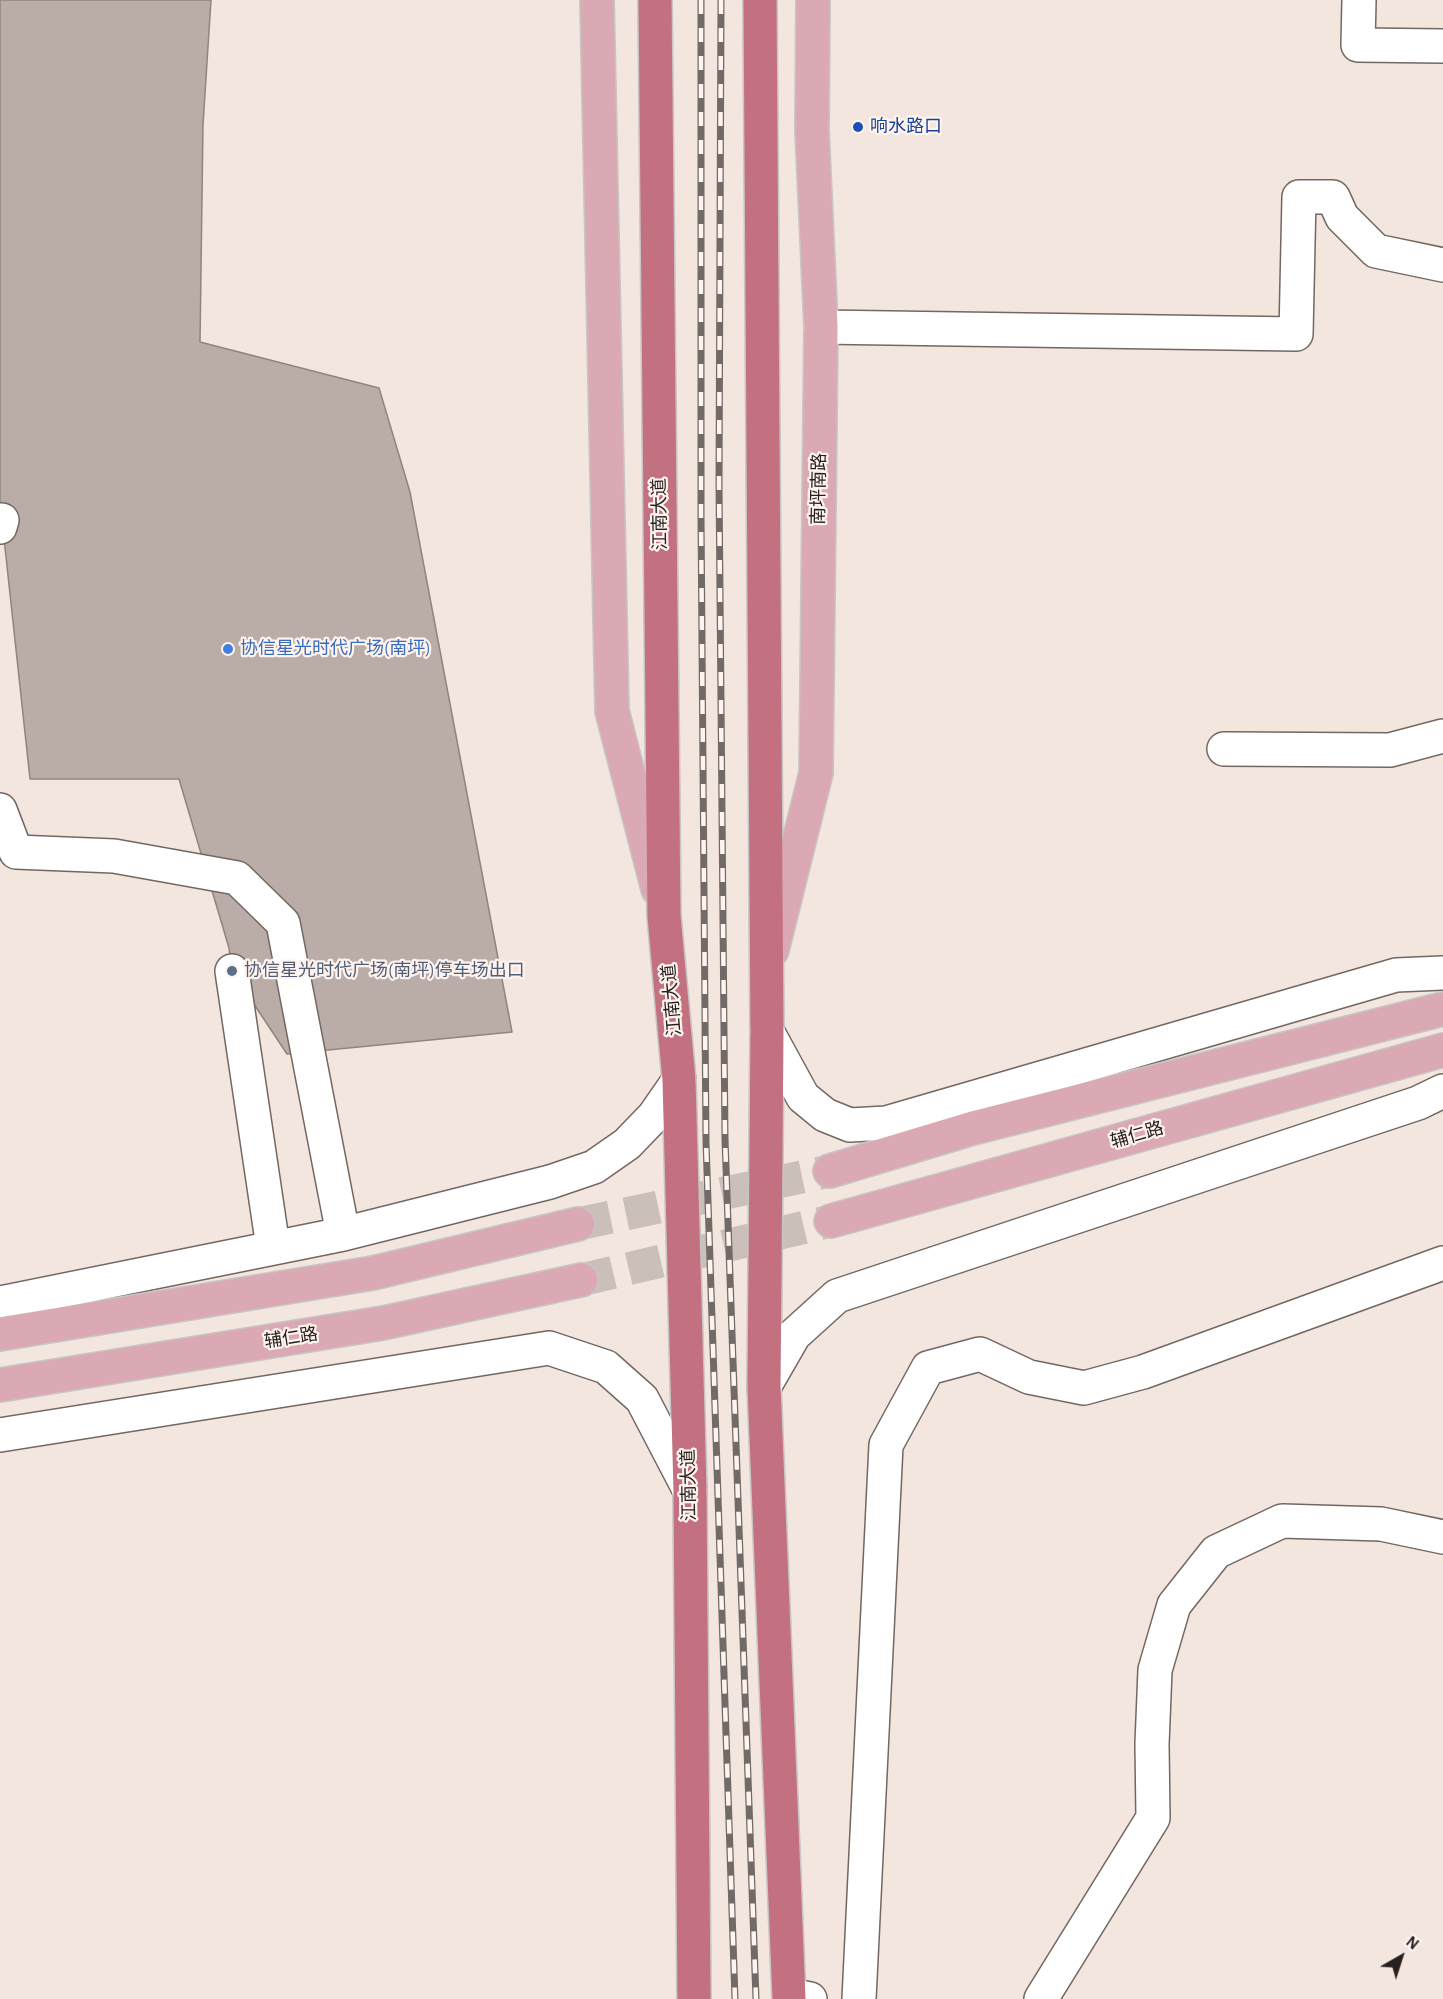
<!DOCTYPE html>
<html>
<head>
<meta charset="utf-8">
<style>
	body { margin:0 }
	#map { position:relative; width:1443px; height:1999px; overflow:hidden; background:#f3e6df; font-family:"Alegreya Sans",sans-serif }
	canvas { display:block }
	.north { position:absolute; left:1371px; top:1927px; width:60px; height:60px; -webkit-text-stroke:4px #fff3ee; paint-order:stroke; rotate:39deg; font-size:16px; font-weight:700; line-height:24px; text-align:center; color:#26211f }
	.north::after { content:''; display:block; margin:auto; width:21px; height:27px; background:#26211f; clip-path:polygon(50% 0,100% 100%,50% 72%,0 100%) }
</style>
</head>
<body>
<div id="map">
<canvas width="1443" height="1999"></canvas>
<div class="north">N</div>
</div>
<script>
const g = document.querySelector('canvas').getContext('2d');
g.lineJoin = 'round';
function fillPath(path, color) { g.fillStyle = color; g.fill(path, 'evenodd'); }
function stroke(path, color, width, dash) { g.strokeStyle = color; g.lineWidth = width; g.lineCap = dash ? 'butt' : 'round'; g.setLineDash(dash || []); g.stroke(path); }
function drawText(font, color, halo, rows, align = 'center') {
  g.font = font + ' "Alegreya Sans","Noto Sans SC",sans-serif'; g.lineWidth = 4.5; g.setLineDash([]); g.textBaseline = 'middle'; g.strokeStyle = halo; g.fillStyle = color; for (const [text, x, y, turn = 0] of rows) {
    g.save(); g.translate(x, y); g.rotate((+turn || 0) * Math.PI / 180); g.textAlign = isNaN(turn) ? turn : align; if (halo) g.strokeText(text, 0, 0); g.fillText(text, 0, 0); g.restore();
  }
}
const building = new Path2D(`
	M0,0h211l-8,125 -3,217 179,46 31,104 102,540 -225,22 -55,-83 -3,-23 -50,-169h-149l-28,-259 -2,-5z`);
fillPath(building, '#baada7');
stroke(building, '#90847e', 1.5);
stroke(new Path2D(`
	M578,1224l252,-53
	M581,1280l250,-59`), '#cabfb9', 33, [33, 16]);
const minor = new Path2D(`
	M1359,0l-1,45 85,1
	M821,327l475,7 3,-137h34l9,20 34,34 67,14
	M0,527l2,-7
	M1224,749l166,1 53,-14
	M0,810l16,42 98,4 123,22 46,45 60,311
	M232,971l41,276
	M767,1031l36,66 22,18 25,10 36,-2 510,-148 47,-2
	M0,1303l343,-69 207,-52 44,-15 33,-23 27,-28 25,-36
	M764,1387l30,-52 43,-39 581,-193 25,-12
	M0,1435l549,-87 57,19 36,32 48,92
	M789,1995l21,4
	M859,1999l27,-554 42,-77 52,-14 49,23 55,11 59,-16 300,-109
	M1041,1999l112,-181 -1,-74 3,-74 19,-65 42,-53 66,-31 99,3 62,13`);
const major = new Path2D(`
	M597,0l15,711 46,178
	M772,950l44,-177 5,-446 -9,-197 1,-130
	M830,1171l143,-43 470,-119
	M831,1221l612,-171
	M0,1334l373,-61 205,-49
	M0,1385l383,-62 198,-43`);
const highway = new Path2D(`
	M655,0l9,916 15,164 11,411 4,508
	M760,0l7,1031 -3,356 25,612`);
stroke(minor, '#736761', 36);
stroke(major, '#c7c5c5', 36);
stroke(highway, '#c7c5c5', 36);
stroke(minor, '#fff', 33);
stroke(major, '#dba9b3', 33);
stroke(highway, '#c37080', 33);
const rail = new Path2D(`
	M701,0v517l5,625 29,857
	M721,0l-2,484 6,655 31,860`);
stroke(rail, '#726a67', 7);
stroke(rail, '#fff3ee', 4.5, [14]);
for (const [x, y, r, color] of [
	[858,127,6,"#1a4fb4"],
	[228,649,6,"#3f7fe0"],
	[232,971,6,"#5c6f8a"]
]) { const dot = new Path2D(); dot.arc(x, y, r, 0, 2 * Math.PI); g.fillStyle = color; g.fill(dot); stroke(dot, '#fff3ee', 2); }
drawText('18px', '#164399', '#fff3ee', [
	["响水路口",870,127]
], 'left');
drawText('18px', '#26211f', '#fff3ee', [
	["南坪南路",819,489,-89],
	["江南大道",660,514,-91],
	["江南大道",672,1000,-95],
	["辅仁路",1137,1135,-16],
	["辅仁路",291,1338,-9],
	["江南大道",689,1485,-91]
]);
drawText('18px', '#366cbe', '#fff3ee', [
	["协信星光时代广场(南坪)",240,649]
], 'left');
drawText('18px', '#4e5e75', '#fff3ee', [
	["协信星光时代广场(南坪)停车场出口",244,971]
], 'left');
</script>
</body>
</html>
